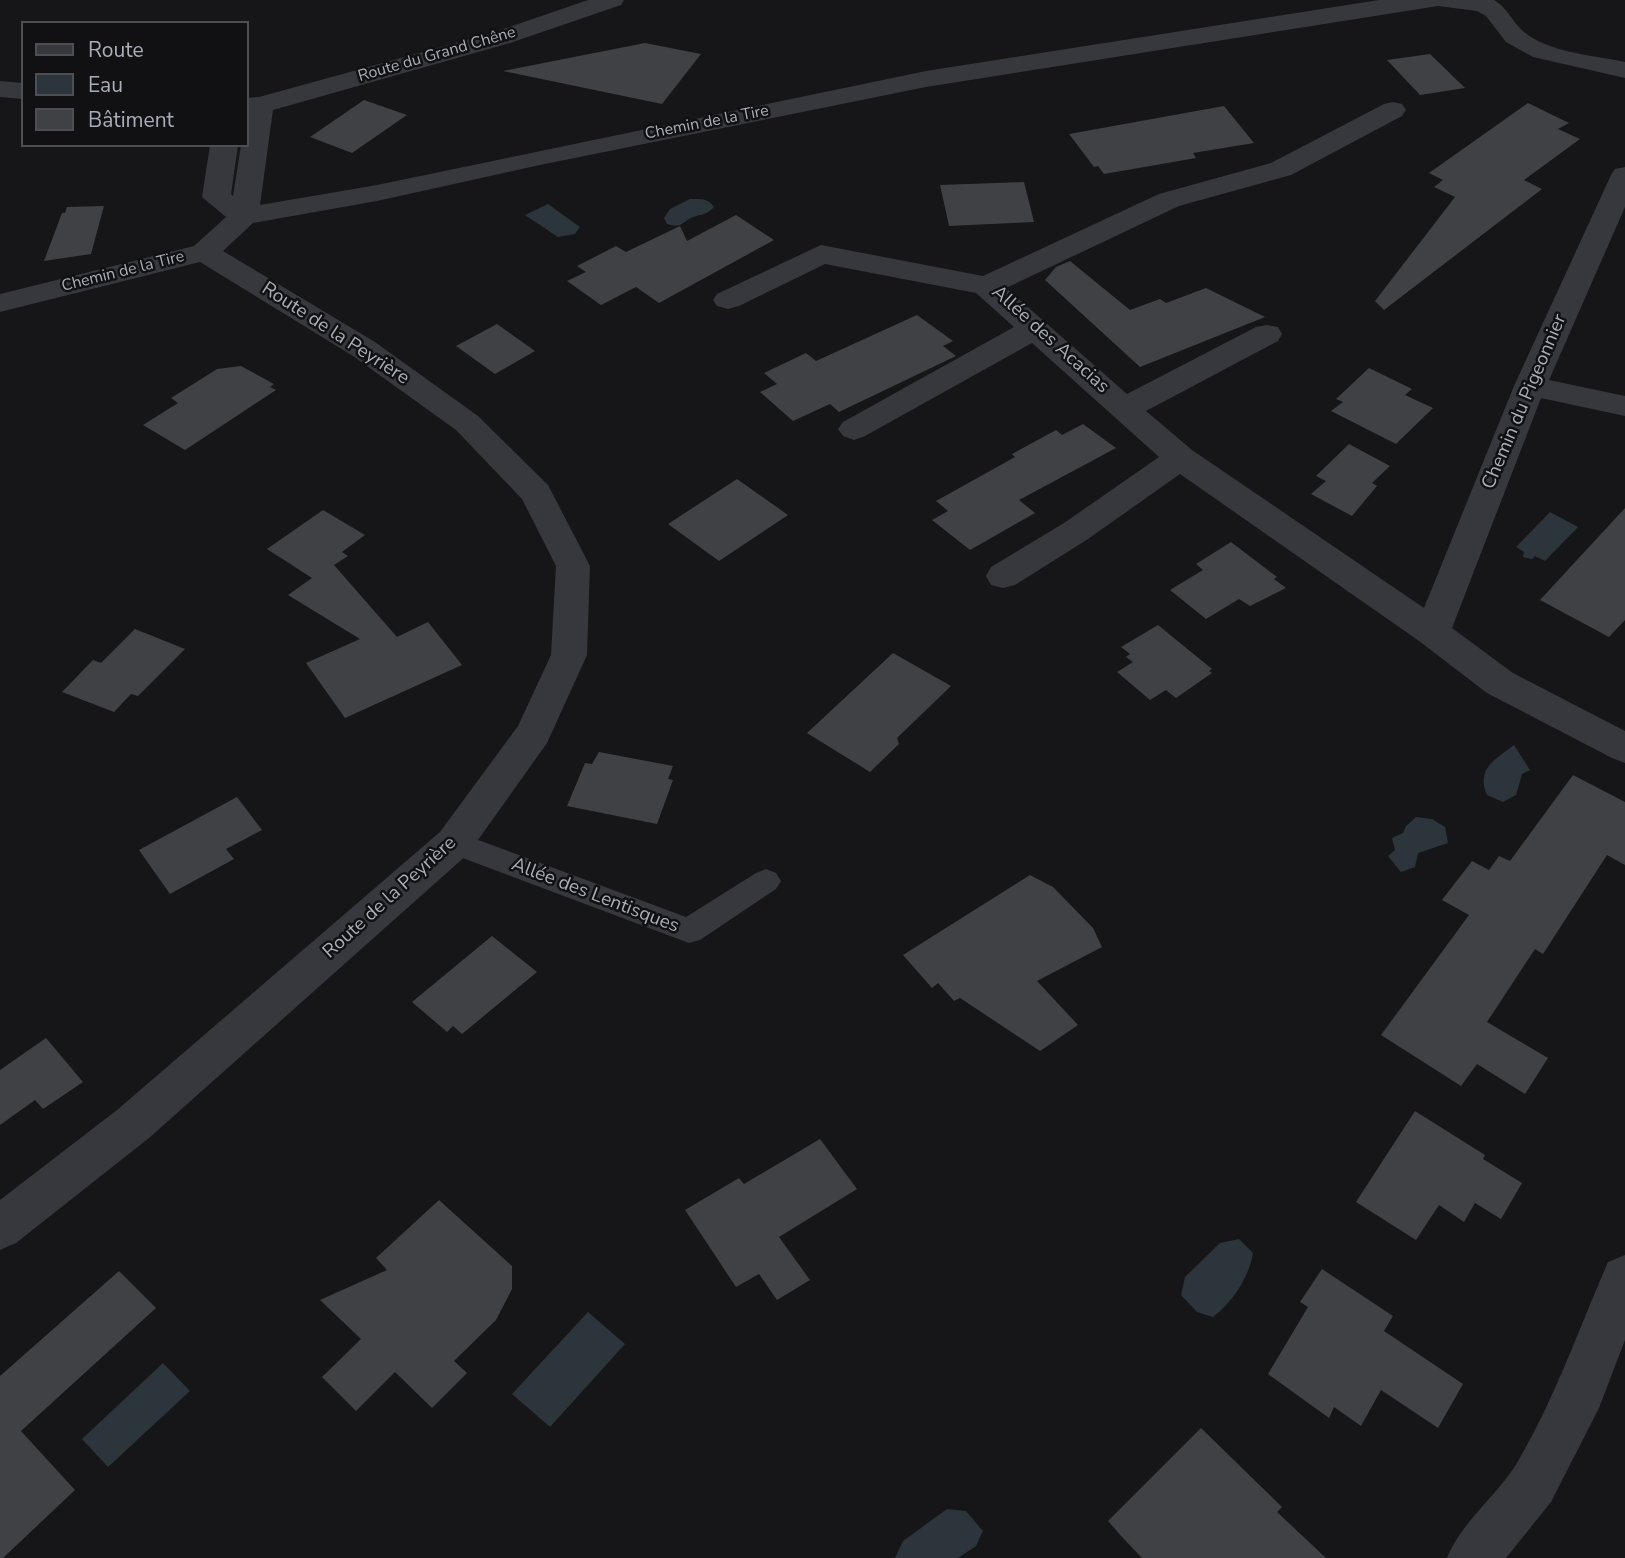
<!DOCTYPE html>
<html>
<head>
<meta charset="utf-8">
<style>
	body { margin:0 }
	#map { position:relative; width:1625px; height:1558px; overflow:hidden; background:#161618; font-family:"Nunito Sans",sans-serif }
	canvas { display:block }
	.legend { position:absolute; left:21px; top:21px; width:228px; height:126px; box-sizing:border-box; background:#111113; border:2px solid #4d4f55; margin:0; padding:9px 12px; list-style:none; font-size:21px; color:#a8adb8 }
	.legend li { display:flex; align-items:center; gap:14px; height:35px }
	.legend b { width:35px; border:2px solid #4d4f55 }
</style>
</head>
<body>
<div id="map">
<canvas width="1625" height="1558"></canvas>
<ul class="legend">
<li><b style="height:9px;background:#37383d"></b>Route</li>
<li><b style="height:19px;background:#2c353c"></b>Eau</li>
<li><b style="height:19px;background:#404145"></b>Bâtiment</li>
</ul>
</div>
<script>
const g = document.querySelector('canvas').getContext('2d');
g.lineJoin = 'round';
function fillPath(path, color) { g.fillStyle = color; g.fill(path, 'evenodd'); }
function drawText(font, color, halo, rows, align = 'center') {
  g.font = font + ' "Nunito Sans",sans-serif'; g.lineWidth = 5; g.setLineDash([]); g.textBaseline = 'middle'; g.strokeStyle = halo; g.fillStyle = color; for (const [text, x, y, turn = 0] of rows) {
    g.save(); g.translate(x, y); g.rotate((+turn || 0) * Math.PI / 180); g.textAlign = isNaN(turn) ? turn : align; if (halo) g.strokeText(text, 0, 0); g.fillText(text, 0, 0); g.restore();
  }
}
fillPath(new Path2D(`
	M690,199c10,0 18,-1 24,8 -7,8 -12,7 -21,10 -11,5 -12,12 -26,7l-3,-6 6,-9z
	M548,204l32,23 -5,7 -17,3 -33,-22z
	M1550,512l28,15 -33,34 -10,-5 -3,3 -9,-2 1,-5 -8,-5z
	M1514,745l16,25 -8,4 -6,21 -13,7 -16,-7c-11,-27 8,-35 27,-50z
	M1416,817l16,2 13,8 3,16 -30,10 -3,14 -14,5 -13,-16 7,-6 -3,-12 11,-5 3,-7z
	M1239,1239l14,14c-4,24 -20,49 -40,64l-16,-5 -16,-17 4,-18 35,-34z
	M588,1312l37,32 -75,83 -38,-33z
	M163,1363l27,28 -82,76 -26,-28z
	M947,1509l19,2 17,20 -7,15 -18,12h-63l8,-17z`), '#2c353c');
fillPath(new Path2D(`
	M645,43l56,11 -39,50 -159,-33z
	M1430,54l35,34 -45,7 -33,-35z
	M364,100l43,15 -55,38 -42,-16z
	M1528,103l41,20 -11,6 22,10 -56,41 18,9 -158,121 -9,-9 80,-104 -21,-10 9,-7 -14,-7z
	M1224,106l30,37 -61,10 3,5 -92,16 -6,-8 -4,1 -25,-33z
	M1024,182l10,40 -85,4 -9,-41z
	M104,206l-13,48 -47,7 18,-48h3l2,-6z
	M736,215l38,25 -115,63 -23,-16 -35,18 -34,-24 19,-9 -9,-6 39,-20 10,6 54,-26 7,15z
	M1070,261l60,49 30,-11 6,4 40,-15 59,29 -125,50 -95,-87 11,-13z
	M917,315l36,26 -10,5 13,10 -117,56 -9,-8 -37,17 -33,-29 17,-8 -13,-11 42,-20 10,8z
	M497,324l38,27 -40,23 -39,-28z
	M241,366l33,18 -4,3 6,3 -91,60 -42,-25 35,-22 -7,-5 46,-29z
	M1369,368l43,21 -7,6 28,13 -37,36 -65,-33 12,-9 -7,-3z
	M1083,424l33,24 -97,52 16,13 -65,37 -38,-30 16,-9 -12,-10 79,-44 -3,-3 44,-24 6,5z
	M1349,444l41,22 -18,17 5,3 -25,30 -41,-22 15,-13 -10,-5z
	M737,479l51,36 -69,46 -51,-37z
	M1625,508v112l-16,17 -69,-37z
	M323,510l42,25 -23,17 6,4 -14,9 63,72 31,-15 34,43 -117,53 -39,-55 54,-24 -72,-44 24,-17 -45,-29z
	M1231,542l46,35 -3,2 12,9 -36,18 -11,-7 -33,20 -36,-29 33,-20 -7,-6z
	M1158,625l54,44 -3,2 3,2 -36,25 -10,-8 -16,10 -33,-28 16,-10 -7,-5 4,-3 -9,-7z
	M135,629l50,20 -47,47 -7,-2 -17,18 -52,-20 31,-32 8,3z
	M893,653l58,33 -54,52 2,6 -29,28 -63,-39z
	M599,752l74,14 -5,13 5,1 -16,44 -90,-18 18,-43 7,1z
	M1573,775l52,27v63l-18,-10 -64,99 -8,-5 -48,73 61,36 -23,36 -48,-30 -16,22 -80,-51 88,-120 -27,-15 30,-39 17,9 10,-14 11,5z
	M237,797l25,33 -36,19 8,10 -64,35 -31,-44z
	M1030,875l23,12 40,41 9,19 -65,34 41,44 -38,26 -80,-53 -6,3 -16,-18 -6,5 -29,-33z
	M492,936l45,36 -75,62 -9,-8 -6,6 -35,-30z
	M46,1038l37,44 -40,27 -8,-9 -35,25v-55z
	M1415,1111l70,44 -2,4 39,24 -21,36 -26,-16 -11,19 -25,-17 -23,35 -60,-38z
	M820,1139l37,50 -78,48 31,43 -33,20 -18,-26 -23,13 -51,-77 54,-32 5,6z
	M439,1200l73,66v23l-16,31 -42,41 13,12 -35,35 -37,-36 -39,39 -34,-34 39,-38 -41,-39 67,-30 -11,-12z
	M1322,1269l71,47 -9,15 79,53 -25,44 -57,-38 -20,36 -27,-19 -5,11 -61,-44 40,-67 -8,-5z
	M119,1271l37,37 -135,123 54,59 -72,68h-3v-182z
	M1201,1428l81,79 -5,5 49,46h-184l-20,-21 -14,-16z`), '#404145');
fillPath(new Path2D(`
	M454,831l232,86 70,-44 10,-4 10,4 5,8 -5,8 -76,51 -11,3 -245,-92 -4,-8 4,-8z`), '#37383d');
fillPath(new Path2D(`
	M588,0h36l-3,5 -111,38 -237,67 -13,95 117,-20 549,-114 453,-71h115c14,8 18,22 30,32 26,21 69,23 101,30v16l-92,-21 -27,-15 -20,-26 -9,-5 -39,-5 -512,81 -386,78 -163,36 -124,22 -30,28 152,91 103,74 70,69 42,81 -3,89 -40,88 -79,111 -319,284 -133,105 -16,7v-50l117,-90 323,-278 78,-106 33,-71 5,-89 -34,-67 -66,-69 -103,-74 -153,-94 -200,50v-18l194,-48 32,-29 -24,-20 8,-52h28l-7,49 2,2 8,-51h6v-47l12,-1 233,-64z
	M0,81l23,2v16l-23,-2z
	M1393,102l9,2 4,6 -4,6 -111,59 -112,31 -173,82 121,106 129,-67 11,-2 11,2 4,7 -4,7 -132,70 46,39 232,158 90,-222 97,-211 4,-6 10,-2v40l-76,173 76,16v20l-84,-18 -89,230 61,45 112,58v32l-13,-5 -125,-65 -68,-52 -239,-167 -92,65 -73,46 -12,3 -12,-3 -5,-9 5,-9 73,-44 95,-66 -127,-114 -167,93 -11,4 -11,-4 -5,-7 5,-7 171,-95 -38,-34 -151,-29 -86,42 -11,3 -11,-3 -4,-6 4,-6 104,-49 162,31 176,-82 112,-31 113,-59z
	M1625,1255v85l-26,68 -48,94 -45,56h-59c15,-37 49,-61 70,-95 38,-65 61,-132 91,-201z`), '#37383d');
drawText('16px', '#a8adb8', '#111113', [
	["Route du Grand Chêne",437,55,-16],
	["Chemin de la Tire",707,123,-11],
	["Chemin de la Tire",123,272,-14]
]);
drawText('19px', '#a8adb8', '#111113', [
	["Route de la Peyrière",335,334,33],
	["Allée des Acacias",1050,340,42],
	["Chemin du Pigeonnier",1525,402,-67],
	["Allée des Lentisques",595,896,21],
	["Route de la Peyrière",390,898,-42]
]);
</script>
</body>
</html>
